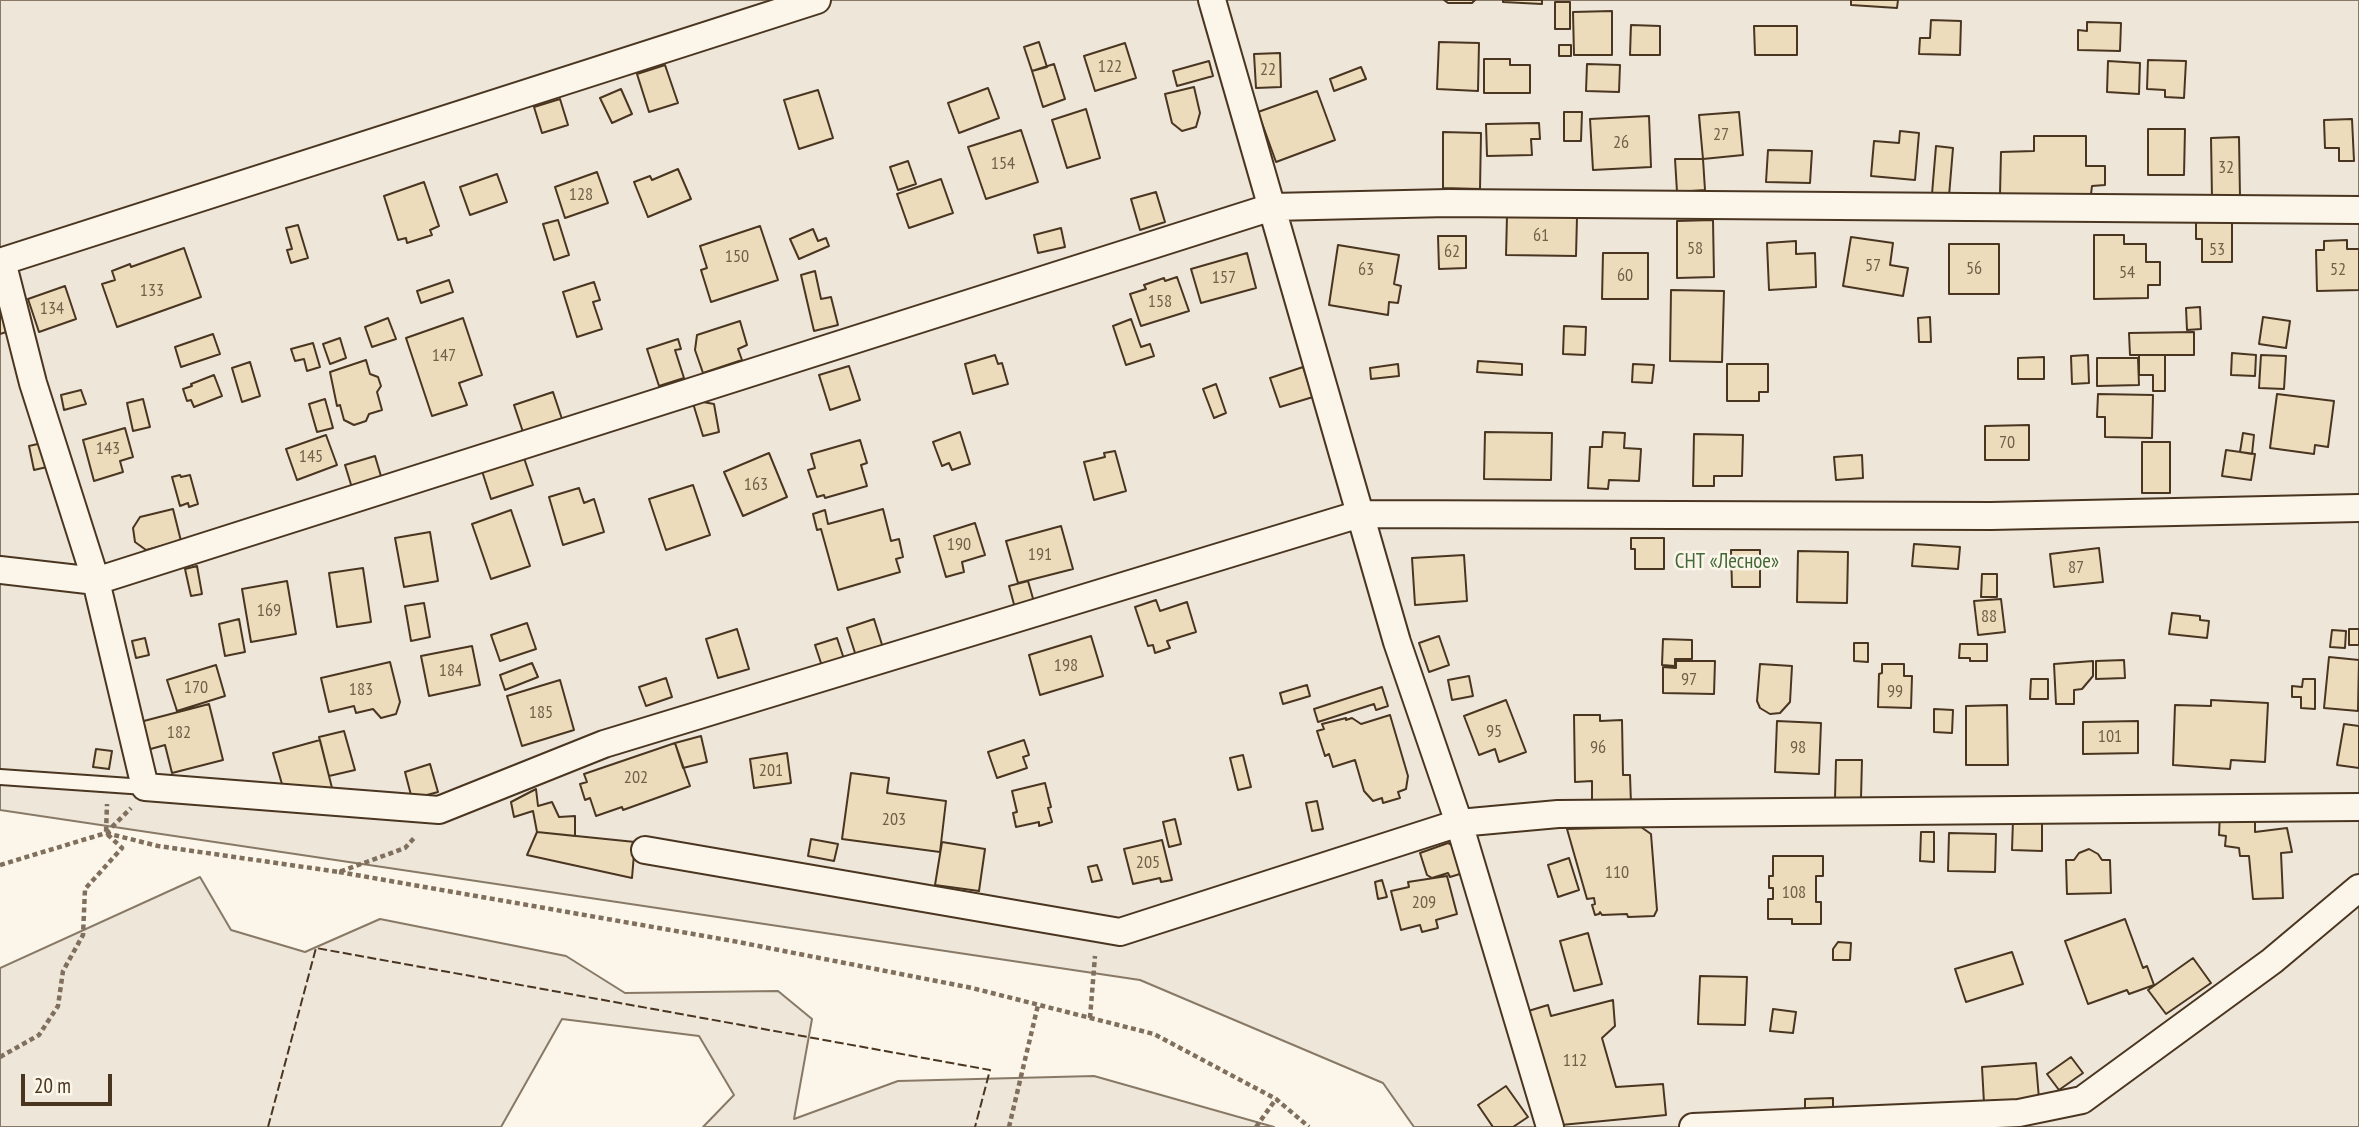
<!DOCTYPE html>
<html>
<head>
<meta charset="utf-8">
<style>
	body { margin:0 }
	#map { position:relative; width:2359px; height:1127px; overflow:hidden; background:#fbf6e9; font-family:"PT Sans Narrow",sans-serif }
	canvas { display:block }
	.scale { position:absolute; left:21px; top:1074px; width:91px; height:32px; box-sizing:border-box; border:4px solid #4a3520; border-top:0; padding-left:9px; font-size:21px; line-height:24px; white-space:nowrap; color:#4a3520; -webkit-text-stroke:5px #fbf6e9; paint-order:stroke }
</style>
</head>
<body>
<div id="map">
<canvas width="2359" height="1127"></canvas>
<div class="scale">20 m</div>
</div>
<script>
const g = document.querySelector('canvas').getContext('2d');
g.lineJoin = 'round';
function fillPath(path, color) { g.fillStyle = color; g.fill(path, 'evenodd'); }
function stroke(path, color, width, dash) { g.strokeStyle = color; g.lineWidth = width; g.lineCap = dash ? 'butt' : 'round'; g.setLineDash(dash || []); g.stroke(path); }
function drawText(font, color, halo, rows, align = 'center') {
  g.font = font + ' "PT Sans Narrow",sans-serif'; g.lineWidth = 5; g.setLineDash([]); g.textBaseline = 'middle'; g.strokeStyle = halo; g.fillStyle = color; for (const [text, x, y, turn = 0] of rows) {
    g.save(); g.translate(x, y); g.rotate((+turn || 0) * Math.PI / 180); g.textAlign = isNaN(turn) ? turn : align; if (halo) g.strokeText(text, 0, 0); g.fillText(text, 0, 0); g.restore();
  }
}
const green = new Path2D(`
	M0,0h2359v1127h-945l-31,-44 -243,-103 -1140,-170z
	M200,877l31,53 74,22 75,-33 186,37 59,37 153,-2 34,28 -18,100 104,-38 196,-5 180,51h-571l31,-32 -35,-59 -137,-17 -61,108h-501v-159z`);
fillPath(green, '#ede6d9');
stroke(green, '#887966', 2);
const building = new Path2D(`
	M1444,0h31l-3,3h-24z
	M1503,0h39v4l-39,-2z
	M1851,0h47l-1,8 -46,-3z
	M1555,2h15v27h-15z
	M1612,11v44h-38l-1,-43z
	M1931,20l30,1 -1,34 -41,-1 1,-16h10z
	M2087,22l34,1 -1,28 -42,-1v-20l9,1z
	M1631,25l29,1v29h-30z
	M1754,26h43v29h-42z
	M1039,42l8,25 -15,4 -8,-24z
	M1439,42l40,1 -1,48 -41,-2z
	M1125,43l11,35 -41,13 -11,-35z
	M1559,45h12v11h-12z
	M1280,53l1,34 -25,1 -2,-34z
	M1484,59h26v6h20v28h-46z
	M2148,60l38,1 -2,37 -19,-1v-7l-18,-1z
	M1209,61l4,15 -36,10 -4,-15z
	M2108,61l32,2 -1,31 -32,-2z
	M1054,64l11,35 -22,8 -11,-36z
	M1587,64l33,1 -1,27 -33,-1z
	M665,65l13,38 -29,9 -12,-38z
	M1361,67l5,12 -32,12 -4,-12z
	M1194,87l6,26 -4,14 -14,4 -10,-8 -7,-29z
	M988,88l11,30 -40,15 -11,-30z
	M621,89l11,25 -20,9 -12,-25z
	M818,90l15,48 -34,11 -15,-49z
	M1317,91l18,49 -59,22 -18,-50z
	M560,99l8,26 -26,8 -8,-26z
	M1086,109l14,49 -33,10 -15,-48z
	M1564,112h18l-1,29h-17z
	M1739,112l4,43 -40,4 -4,-44z
	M1649,116l2,51 -58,3 -3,-51z
	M2352,119l2,42h-15v-13h-14l-1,-28z
	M1539,123l1,16h-9l1,16 -45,1 -1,-32z
	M2148,129h37l-1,46h-36z
	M1021,130l17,52 -52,17 -18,-52z
	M1900,131l19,2 -4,47 -44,-4 3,-35 25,2z
	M1443,132l38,1 -1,56 -37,-1z
	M2034,136h52v30h19v19l-13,1 -1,8h-91l1,-42 33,-1z
	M2239,137l1,60 -28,1 -1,-60z
	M1936,146l17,2 -4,48 -17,-2z
	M1768,150l44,1 -2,32 -44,-1z
	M1675,159h28l2,31 -28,2z
	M908,161l8,23 -18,6 -8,-23z
	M678,169l13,30 -43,18 -14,-35 16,-6 2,4z
	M597,172l11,31 -43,15 -10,-31z
	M497,174l10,28 -37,13 -10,-28z
	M941,179l12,34 -44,15 -12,-34z
	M424,182l15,44 -9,4 2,5 -25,8 -1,-5 -8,2 -14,-44z
	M1156,192l9,30 -25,8 -9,-31z
	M1507,216l70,1 -1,39 -70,-1z
	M2204,218h28v44h-30v-23h-6v-16z
	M558,220l11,35 -15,5 -11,-36z
	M1713,220l1,57 -37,1v-57z
	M298,225l10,33 -17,5 -4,-13 5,-1 -6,-21z
	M760,226l18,54 -67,22 -10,-32 6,-2 -7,-22z
	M1061,228l4,19 -27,6 -4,-18z
	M813,229l5,12 8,-3 3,8 -30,13 -9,-20z
	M2094,235h30v9h22v18h14v23h-12v13l-54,1z
	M1438,236h28v32l-27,1z
	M1851,237l42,6 -3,22 18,3 -5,28 -60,-10z
	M2347,240v9h12v41l-42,1 -1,-41h8v-9z
	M1796,241v13l19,-1 1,34 -47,3 -2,-47z
	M1949,244h50v50h-50z
	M1338,245l61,10 -5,29 7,2 -3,17 -9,-1 -1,13 -59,-10z
	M184,248l17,49 -84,30 -15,-43 13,-4 -3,-9 18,-7 1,3z
	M1247,253l9,35 -55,15 -10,-34z
	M1603,253h45v46h-46z
	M815,271l6,28 10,-2 7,28 -24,6 -13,-56z
	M1177,277l12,34 -48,15 -11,-32 16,-5 -2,-4 20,-7 1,3z
	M449,280l4,12 -32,11 -4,-12z
	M594,282l6,18 -7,2 9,27 -25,8 -14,-45z
	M65,286l11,33 -37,13 -11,-33z
	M1671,290l53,1 -2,71 -52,-1z
	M2200,307l1,22 -14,1 -1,-22z
	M6,312l6,18 -12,4v-20z
	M1930,317l1,25h-12l-1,-24z
	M2263,317l27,4 -4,27 -27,-4z
	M388,318l8,21 -24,8 -7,-20z
	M463,318l19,57 -23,8 8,22 -35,11 -26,-78z
	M1131,319l10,28 9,-3 4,12 -28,9 -13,-39z
	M740,321l7,24 -9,4 4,11 -39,13 -8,-23 2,-15z
	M1564,326l22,1 -1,28 -22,-1z
	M2194,332v23h-64l-1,-22z
	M213,334l7,20 -39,13 -6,-20z
	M340,338l6,20 -16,6 -7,-20z
	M678,339l3,10 -6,1 9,28 -25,8 -12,-37z
	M313,343l7,24 -13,4 -3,-12 -9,2 -4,-12z
	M2232,353l24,2 -1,21 -24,-1z
	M995,355l3,9 4,-1 6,21 -35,10 -8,-30z
	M2088,355l1,28 -17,1 -1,-28z
	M2139,355h26v36h-12v-16h-14z
	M2261,355l25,1 -2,33 -25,-1z
	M2044,357v22h-26v-21z
	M2097,358h41l1,27 -42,1z
	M366,360l4,14 8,3 3,9 -4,6 5,18 -13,4 -3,7 -12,4 -10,-5 -4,-15 -3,1 -7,-34z
	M1478,361l44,3v11l-45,-3z
	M250,362l10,34 -18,6 -10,-34z
	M1398,364l1,12 -28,3 -1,-11z
	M1633,364l21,1 -2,18 -20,-1z
	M1727,364h41v28h-9v9h-32z
	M849,366l11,34 -30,10 -11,-35z
	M1303,367l10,30 -33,10 -10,-29z
	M214,375l8,21 -28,11 -3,-7 -4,1 -4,-12 9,-3 -1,-2z
	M1216,384l10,29 -12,5 -11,-29z
	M81,390l5,14 -22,6 -3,-15z
	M553,392l9,27 -39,13 -9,-27z
	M2098,394l55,1 -1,43 -47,-1v-20h-8z
	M2277,394l57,7 -6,46 -13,-2 -1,9 -44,-6z
	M143,399l7,28 -17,4 -6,-28z
	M325,399l8,29 -16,4 -8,-28z
	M692,400l22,4 5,28 -16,4z
	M2029,425v35h-44v-34z
	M125,428l8,29 -13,4 3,11 -29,9 -11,-41z
	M960,432l10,32 -18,6 -3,-7 -7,3 -9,-24z
	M1485,432l67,1 -1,47 -67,-1z
	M1603,432l22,1 -1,15 17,1 -2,32 -30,-1 -1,9 -20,-1 2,-41h12z
	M2243,433l11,2 -2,19 -12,-2z
	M1694,434l49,1 -1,41h-28v10h-21z
	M326,435l11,30 -40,15 -11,-31z
	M860,440l7,23 -6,2 6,21 -42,12 -1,-3 -7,2 -9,-27 7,-2 -4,-14z
	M2142,442h28v51h-28z
	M42,443l5,24 -13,3 -5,-24z
	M2226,450l29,4 -4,26 -29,-4z
	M1115,451l11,40 -32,9 -10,-38 21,-5 -1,-4z
	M769,453l18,44 -44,19 -19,-44z
	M1862,455l1,23 -27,2 -2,-23z
	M375,456l8,27 -30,8 -8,-26z
	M524,458l9,27 -42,14 -9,-28z
	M180,475l1,2 9,-2 8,29 -9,3 -1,-4 -8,3 -8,-29z
	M693,485l17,50 -44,15 -17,-51z
	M579,488l5,15 10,-4 10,33 -41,13 -14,-48z
	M173,509l8,32 -35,9 -11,-8 -2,-14 7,-11z
	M883,509l8,32 8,-2 4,18 -7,2 4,13 -62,18 -17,-61 -4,1 -4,-16 12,-4 3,14z
	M511,510l19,56 -39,13 -19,-55z
	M975,523l10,32 -23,7 2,10 -18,5 -12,-41z
	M1061,526l12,43 -55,14 -12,-42z
	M430,532l8,49 -34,6 -9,-49z
	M1631,538h33v31h-29v-20h-4z
	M1914,544l46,3 -2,22 -46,-3z
	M2099,548l4,34 -49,5 -4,-33z
	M1731,550h29v37h-28z
	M1798,551l50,1 -1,51 -50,-1z
	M1464,555l3,46 -52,4 -3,-47z
	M197,566l5,28 -11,2 -6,-27z
	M363,568l8,54 -34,5 -8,-54z
	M1982,574h15v23h-16z
	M287,581l9,53 -45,8 -9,-53z
	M1028,581l6,21 -19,6 -6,-22z
	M2001,599l4,33 -27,3 -4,-34z
	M1156,600l4,11 27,-9 9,30 -29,9 3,7 -15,5 -2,-8 -5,1 -13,-39z
	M424,603l6,34 -19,4 -6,-35z
	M2172,613l28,3v4l9,1 -2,17 -38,-4z
	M239,619l6,33 -20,4 -6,-32z
	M874,619l9,29 -27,8 -9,-28z
	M527,623l9,26 -36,12 -9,-26z
	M737,629l12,40 -31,9 -12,-39z
	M2349,629h10v16h-10z
	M2332,630l14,1 -1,17 -15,-1z
	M1091,636l12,40 -63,19 -11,-40z
	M1439,636l10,29 -20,7 -10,-29z
	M145,638l4,17 -13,3 -4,-17z
	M837,638l7,21 -22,7 -7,-21z
	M1663,639l29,1v19h-17v7l-13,-1z
	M1854,643h14v19l-14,-1z
	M1960,644h27v17h-17v-3h-11z
	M472,646l8,39 -51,11 -8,-40z
	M2329,657l30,3 -1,51 -34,-3z
	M2124,660l1,18 -29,1v-18z
	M1676,661h39l-1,33 -51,-1v-26l13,1z
	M2093,661v15l-11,13 -8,1v14h-18l-2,-40z
	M390,662l10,40 -4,12 -15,4 -8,-9 -17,4 -2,-7 -25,6 -8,-34z
	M532,663l6,14 -33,13 -5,-15z
	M1760,664l32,2 -2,36 -10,11 -10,1 -10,-6 -3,-7z
	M1882,664h22v12h8l-1,32 -33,-1 1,-33 3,-1z
	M216,665l9,31 -48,15 -10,-31z
	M1469,676l4,20 -21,4 -4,-20z
	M666,678l6,19 -26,9 -7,-19z
	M2031,679h17v20h-18z
	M2303,679h12v30l-14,-1v-11h-9v-11l10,1z
	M560,680l14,50 -52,16 -15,-50z
	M1307,685l3,11 -27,8 -3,-11z
	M1382,687l6,19 -12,4 -2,-6 -56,18 -4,-13z
	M1506,700l20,52 -27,10 -4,-13 -16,6 -15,-39z
	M2211,700l57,3 -3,59 -34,-2 -1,9 -57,-4 2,-60 36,1z
	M209,704l14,56 -51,13 -7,-28 -18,5 -7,-28z
	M2007,705l1,60h-42v-59z
	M1934,709l19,1 -1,23 -18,-1z
	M1390,715l18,61 -2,13 -8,3 2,6 -17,5 -1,-5 -9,3 -9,-10 -9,-31 -22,7 -4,-13 -4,2 -8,-25 7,-2 -2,-5 24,-6v2l6,-2 9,6z
	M1574,715h26v6l22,-1 1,55h7l1,29h-39v-23l-17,1z
	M1777,721l44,2 -2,51 -44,-2z
	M2138,721v32l-55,1v-32z
	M2344,724l15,2v42l-22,-3z
	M344,731l11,39 -26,6 -10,-39z
	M701,736l6,26 -24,6 -8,-25z
	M320,740l14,56 -50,-5 -11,-38z
	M1024,740l5,15 -6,2 4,11 -30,10 -9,-26z
	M675,743l15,43 -67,24 -1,-3 -26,9 -6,-18 -5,2 -5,-16 7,-2 -3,-8z
	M96,749l16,2 -3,18 -16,-2z
	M787,753l4,30 -37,5 -4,-29z
	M1243,755l8,32 -13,3 -8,-32z
	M1836,760h26l-1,38h-26z
	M430,764l8,28 -26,7 -7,-27z
	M851,773l38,5 -2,15 59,8 -6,51 -98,-13z
	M1045,783l6,24 -3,1 4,14 -13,4v-4l-23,5 -3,-14 4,-1 -5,-21z
	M536,789l2,17 14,-4 7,15 16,-1v20l-38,-4 -4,-21 -19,6 -3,-15z
	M1317,801l6,28 -11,2 -6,-28z
	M2220,813h35v19l32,-4 5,24 -11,1 2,45 -30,1 -4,-43h-9l-1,-8 -14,-2 1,-10 -7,-1z
	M1175,819l6,25 -12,3 -6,-25z
	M2013,820l29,1v30l-30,-1z
	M1641,827l10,7 6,76 -3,6 -26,1 -1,-3 -25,1 -2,-3 -1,2 -4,1 -3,-10 3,-1 -1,-6 -7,1 -20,-70z
	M537,832l98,10 -3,36 -105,-23z
	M1921,832h13v30l-14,-1z
	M1949,833l47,1 -1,38 -47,-1z
	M811,839l27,5 -4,17 -26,-5z
	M1162,840l10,40 -11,2 -1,-4 -27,6 -9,-35z
	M942,842l43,7 -6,42 -44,-6z
	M1448,843l8,4 7,26 -13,4 -2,-4 -16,5 -5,-3 -7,-22z
	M2089,849l9,5 4,6h8l1,33 -44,1 -1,-34h8l5,-7z
	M1773,856h50v20h-7v26h5v22h-29v-5h-24v-20h5v-11h-4v-12h4z
	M1569,858l10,32 -21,7 -10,-32z
	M1097,865l5,15 -10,2 -4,-15z
	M1447,876l10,38 -21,6 2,8 -16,4 -2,-7 -19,5 -10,-39 18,-4 -1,-5z
	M1382,880l5,17 -9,2 -3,-17z
	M2125,919l18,49 4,-2 7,19 -25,9 -2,-4 -39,14 -23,-63z
	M1588,933l14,51 -28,7 -14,-50z
	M1838,942l13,1 -1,17h-17v-11z
	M2012,952l11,32 -57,18 -11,-33z
	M2193,958l18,25 -45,31 -18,-24z
	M1700,976l47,1 -2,48 -47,-1z
	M1613,1000l2,26 -13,12 14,49 47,-3 3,31 -105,10 -36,-113 23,-7 3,11z
	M1773,1009l23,3 -3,21 -23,-2z
	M2071,1057l12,16 -24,17 -12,-16z
	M2036,1063l3,36 -55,4 -2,-36z
	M1506,1086l22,31 -15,10h-20l-15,-22z
	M1833,1098v11l-28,1v-11z`);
fillPath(building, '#ecdcbc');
stroke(building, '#4a3520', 2);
const lane = new Path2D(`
	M0,777l145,10`);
const street = new Path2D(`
	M1212,0l185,642 62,181 91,304
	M2,261l31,122 63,198 49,206 294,23 165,-66 756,-230 631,2 368,-8
	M0,262l817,-262
	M0,570l96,11 1176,-374 176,-4 911,7
	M645,850l475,82 339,-109 99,-9 801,-7
	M1693,1127l326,-14 63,-13 190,-139 87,-73`);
stroke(lane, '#4a3520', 18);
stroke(street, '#4a3520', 30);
stroke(new Path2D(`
	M106,833l52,13 181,26 66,-24 10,-11
	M0,865l106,-32 25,-25
	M339,872l394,69 239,47 182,46 122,65 33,28
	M1090,1018l5,-62
	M0,1057l39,-22 19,-29 5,-35 20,-36 2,-46 37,-41 -16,-15 1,-29
	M1009,1127l29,-122
	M1256,1127l20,-28`), '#7f6f5c', 4.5, [5, 3.5]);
stroke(lane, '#fbf6e9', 14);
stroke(street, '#fbf6e9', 26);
stroke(new Path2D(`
	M268,1127l48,-179 674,122 -15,57`), '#4a3520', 2, [9, 3.5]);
drawText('18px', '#725f47', null, [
	["122",1110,67],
	["22",1268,70],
	["27",1721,135],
	["26",1621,143],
	["154",1003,164],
	["32",2226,168],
	["128",581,195],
	["61",1541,236],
	["58",1695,249],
	["53",2217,250],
	["62",1452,252],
	["150",737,257],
	["57",1873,266],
	["56",1974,269],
	["63",1366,270],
	["52",2338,270],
	["54",2127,273],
	["60",1625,276],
	["157",1224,278],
	["133",152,291],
	["158",1160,302],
	["134",52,309],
	["147",444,356],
	["70",2007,443],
	["143",108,449],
	["145",311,457],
	["163",756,485],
	["190",959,545],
	["191",1040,555],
	["87",2076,568],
	["169",269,611],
	["88",1989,617],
	["198",1066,666],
	["184",451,671],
	["97",1689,680],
	["170",196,688],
	["183",361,690],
	["99",1895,692],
	["185",541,713],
	["95",1494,732],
	["182",179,733],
	["101",2110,737],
	["96",1598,748],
	["98",1798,748],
	["201",771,771],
	["202",636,778],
	["203",894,820],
	["205",1148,863],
	["110",1617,873],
	["108",1794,893],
	["209",1424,903],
	["112",1575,1061]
]);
drawText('21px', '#436837', '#fbf6e9', [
	["СНТ «Лесное»",1727,562]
]);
</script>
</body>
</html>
